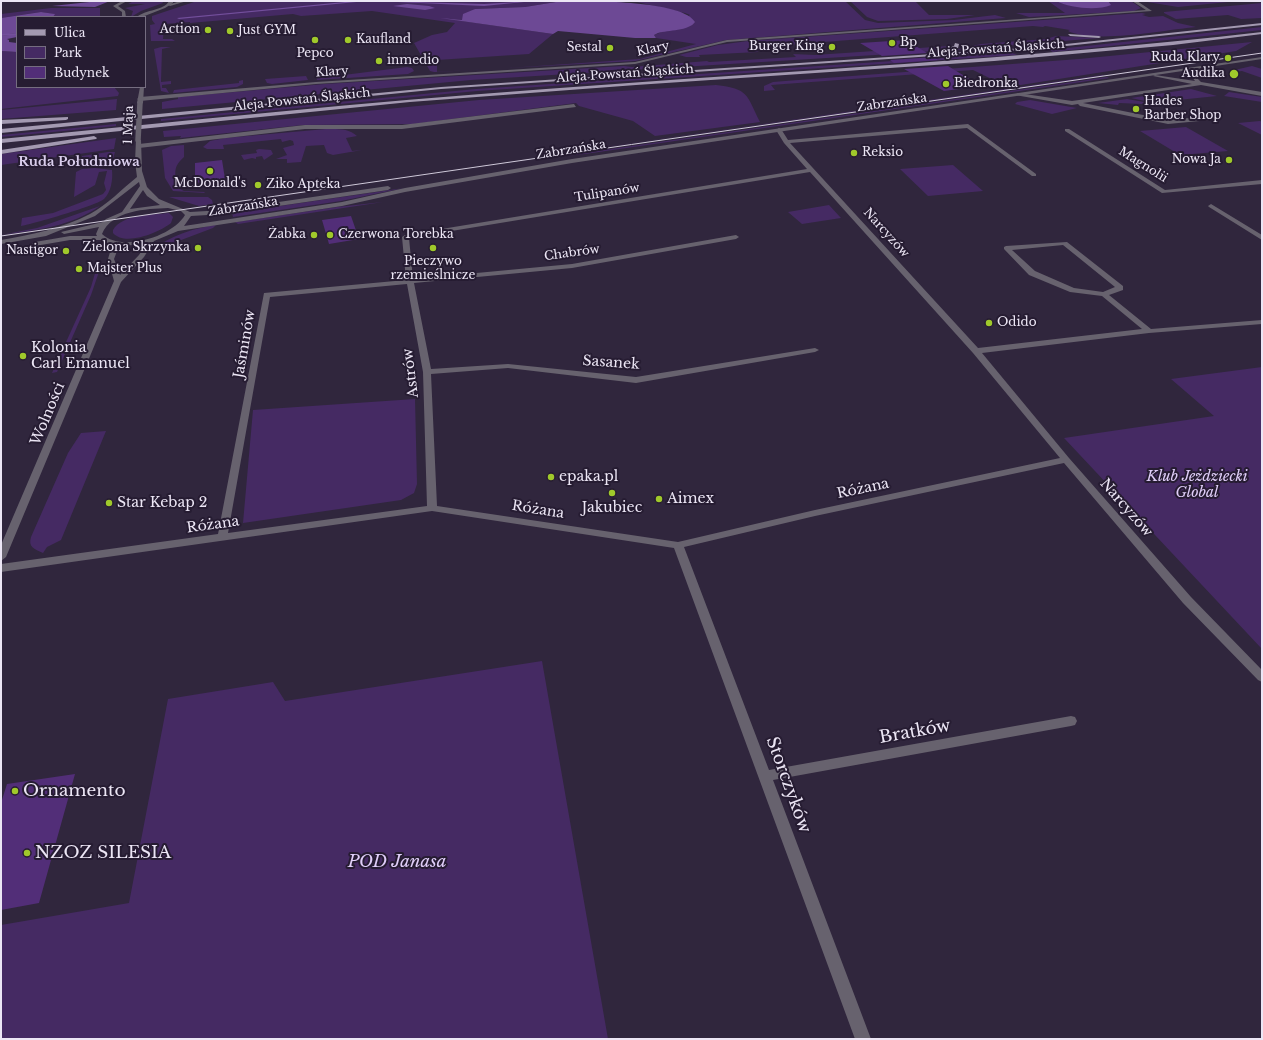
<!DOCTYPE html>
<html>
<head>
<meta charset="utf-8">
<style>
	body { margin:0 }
	#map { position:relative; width:1263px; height:1040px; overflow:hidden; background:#30263d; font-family:"Libre Baskerville",serif }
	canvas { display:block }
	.frame { position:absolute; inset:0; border:2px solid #ece6f5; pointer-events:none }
	.legend { position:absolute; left:16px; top:16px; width:130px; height:72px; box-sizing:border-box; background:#261c32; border:1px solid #756d80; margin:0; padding:5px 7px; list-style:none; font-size:12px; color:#ece6f5 }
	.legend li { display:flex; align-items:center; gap:8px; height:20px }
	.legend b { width:20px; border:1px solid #756d80 }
</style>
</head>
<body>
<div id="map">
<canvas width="1263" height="1040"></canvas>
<div class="frame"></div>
<ul class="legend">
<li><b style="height:5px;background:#a399b1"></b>Ulica</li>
<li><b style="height:11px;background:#452a63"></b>Park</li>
<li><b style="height:11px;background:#522e78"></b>Budynek</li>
</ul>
</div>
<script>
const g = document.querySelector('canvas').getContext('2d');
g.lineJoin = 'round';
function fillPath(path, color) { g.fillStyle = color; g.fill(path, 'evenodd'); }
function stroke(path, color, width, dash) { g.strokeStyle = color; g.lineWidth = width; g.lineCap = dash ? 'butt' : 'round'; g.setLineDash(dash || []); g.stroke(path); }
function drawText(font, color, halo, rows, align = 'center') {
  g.font = font + ' "Libre Baskerville",serif'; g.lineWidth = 4; g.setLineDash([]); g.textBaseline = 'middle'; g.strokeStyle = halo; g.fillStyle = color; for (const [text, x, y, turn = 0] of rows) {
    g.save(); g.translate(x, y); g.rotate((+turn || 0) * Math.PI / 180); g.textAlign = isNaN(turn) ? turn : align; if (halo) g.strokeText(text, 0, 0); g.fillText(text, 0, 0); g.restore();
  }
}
fillPath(new Path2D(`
	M134,1h28l1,2 -22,8 -10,6 2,-6 -8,-3 20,-4h-17z
	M197,1h365l-37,6 -50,2 -13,11 -14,-1 105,15 -24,20 -92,6v12l54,-3 -57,3 -4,-1 -16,-28 18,-8 15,-3 8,-9 -83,-12 -71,5 -8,-2 -103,9v-1l-26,2 -1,15h9l3,2h-24l-1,-16 5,-1 -3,-4v-4z
	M591,1h254l20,19 13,3 76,-3 41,-5 11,3 -280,22 -91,21 -127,7 132,-9 56,-15 -40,-6 -2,-3 10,-4 26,-16 -5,-2 -48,-11z
	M850,1h65l14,14h46l-28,4 -69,2 -11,-4z
	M1048,1h83l10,7 -7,3 -105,6 -13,-4h49z
	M1141,1h97l-60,6z
	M1262,3v15l-21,1 -13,-4 -52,4 -12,-6v-1z
	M51,8h49v9h-47l1,-3 -13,-2 -40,6v-4z
	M1142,13l4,1 -4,1 7,2 14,-1 15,7 18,4c-33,3 -99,17 -128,4l2,-1 -25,-4 -2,1 -10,-1 -236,18 -15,3 1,1 -27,2 2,2 -59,3 1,2h-14l-7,-2 39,-10 30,-4z
	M1262,27v3l-209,22 -4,-2z
	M1056,36l43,2 -144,12 26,-6 65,-5z
	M1252,42l-16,9 -228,36 -35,-17 -202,15 4,5 -11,1v-5l9,-4 12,-1 294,-22z
	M949,46l-6,3 -19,3 -453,28 -309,29v-7l16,-3v-2l147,-13 299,-18 8,1 75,-6 2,1 87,-5 -3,-3 22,1z
	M161,47h10l-9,2 -1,33 10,-1v3l-9,1v3h4l3,5 -8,-2 -7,-42z
	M1,51l16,1v35h97l5,6 -1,3 -117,13z
	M1012,53l5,2 -540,36 -316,30v-2l315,-30z
	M1252,66l10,3v9l-20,-7 -8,1 -4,-1z
	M407,67l5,1 2,3 -6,3 -91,6 -2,-5 10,-1 3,3z
	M1103,75v1l-540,77z
	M306,76l2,4 -36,4 -5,-1 -2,-4z
	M1107,77l2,1 -524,76 -22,2z
	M243,80v4l-6,3 -64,6 1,-3 65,-7v-2z
	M716,85c33,4 30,9 44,37l-105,14 -22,-15 -54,-15 -3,-3 -163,21 -110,1 -123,13 1,-2 -17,1 -1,-6 316,-31z
	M1191,89l26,7 -39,4 -11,-2 -2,3 -15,1 -19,-4z
	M1229,92l33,5v5l-38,-6z
	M117,99l-1,11 -115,9v-9z
	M1127,99l17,3 -2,2 -23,-1 -1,2 -20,-2z
	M1030,100l47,8 -25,6 -37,-10 2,-2z
	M1260,121l2,1v13l-24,-12z
	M116,124v2l-115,11v-2z
	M1186,127l42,24 -48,4 -40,-24z
	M326,129c10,0 23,-1 31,7l-11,2 6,13 10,-1 -29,5 -6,-2 -3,-8 -18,1 -5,16 -14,1v-4h-11l11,-4 -4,-7 11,-3 -1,-4 -3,-1 -8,2 -1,-3 -58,6 1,4h-17l-4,-2 7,-6 15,-3z
	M116,138l-2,11 -113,16v-11z
	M184,145v12c-12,11 -8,15 -8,30l8,4 21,1 -1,1 -31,-2 -8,-13 -3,-28 9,-4z
	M259,149l12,1 2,4 -9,6 -2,-4 -6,1v2l-4,-1 -8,2 -3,-5 16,-2 -1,-3z
	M108,152h7l-3,11 -30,3v-10z
	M953,165l30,26 -55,5 -28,-27z
	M95,168l17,2c1,10 -1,22 -8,29 -6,6 -71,25 -83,27l1,-8 31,-5 50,-19 3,-4 -2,-7 3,-12 -8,1 -4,13 -21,12 2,-25 6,-3z
	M404,188l-63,13 -108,16 -1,-4z
	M169,197h39l4,3 1,4 -14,2z
	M383,202l-145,22 -3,-2 102,-15z
	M829,205l12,13 -39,6 -14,-12z
	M100,206c-30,21 -64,24 -99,29l36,-7z
	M169,213l4,4 -2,6c-11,9 -46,24 -58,10v-3c9,-16 40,-15 56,-17z
	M216,225l-3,3 -61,23c16,-15 43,-23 64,-26z
	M98,263h4l-11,32 -34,77 -5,1 39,-86z
	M1262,367v282l-198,-211 150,-22 -43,-37z
	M415,399l2,85 -3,9 -13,7 -158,23 10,-113z
	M106,431l-45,109 -14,7 -4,6c-9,-4 -15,-6 -12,-16l37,-84 13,-20z
	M542,661l66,378h-607v-114l128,-22 39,-204 105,-17 12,19z`), '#452a63');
fillPath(new Path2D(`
	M99,1h11l-15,6 -43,-1z
	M562,1c26,0 120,-1 133,21 -6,9 -27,8 -37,11l-4,2 2,3h-21l-77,-7 -5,3 -113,-16 22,2 1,-6 12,-5 50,-2z
	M1056,1h52l3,4c-14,6 -41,3 -55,-4z
	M407,4l22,2 6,2 -10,2 -32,-4z
	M41,12l14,2 -2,3h-36v16l-16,2v-17z
	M17,34v3l-10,2 2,1v2l8,1v9l-16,-1v-15z`), '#6d4995');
fillPath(new Path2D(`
	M355,1h12l-188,18 -2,-1z
	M376,1l108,3 50,-3 -50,5z
	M17,33v2l-16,1v-2z`), '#734f9c');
fillPath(new Path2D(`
	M906,40l21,13 -45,3 -22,-13z
	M935,57l3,3 -44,3 -4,-3z
	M948,66l33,20 -37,5 -40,-22z
	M222,160l3,19 -30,4v-20z
	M351,216l8,23 -30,5 -7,-24z
	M75,774l-36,129 -38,7v-107l6,-19z`), '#522e78');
fillPath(new Path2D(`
	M180,1h7l-17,5 -2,-1z
	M1132,1h5l15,10 -425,31 -92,22 -319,20 -176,17 -3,-2 3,-2 176,-15 319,-20 92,-22 419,-30z
	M1195,68l2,1 -2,7 6,6 61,10v4l-61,-11 -118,18 85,17 42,-4 3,2 -3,2 -42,4 -88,-18 -2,-2 -6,1 -57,-10 3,-2 54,8 120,-17 -39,-8 2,-1 40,6 -4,-5 2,-7z
	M574,104l2,3 -174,22h-97l-166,19 -3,-2 3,-2 166,-19h97z
	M968,124l68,50v2h-4l-65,-48 -177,15 188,205 164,-19 -40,-33 -32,-4 -41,-17 -25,-26v-2l2,-1 61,-4 56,44v4l-14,5 42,34 111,-9v4l-113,9 -167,20 87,105 122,139 71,73v12l-4,-2 -75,-77 -119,-140 -249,53 -131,31 85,223 302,-54 4,1 2,4 -2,4 -4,1 -298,54 98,259h-16l-181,-491 -242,-37 -431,61v-8l217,-30 46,-241 142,-13 -4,-43 3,-2 402,-66 -23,-26 -8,-13 3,-2 2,1 7,11zM810,172l163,181 87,105 -245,52 -137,32 -241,-36 -6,-132 77,-6 128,15 179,-31 4,-2 -4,-2 -179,29 -128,-13 -77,5 -17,-86 158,-15 164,-29 3,-2 -3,-2 -164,29 -159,15 -4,-41zM1063,245l52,42 -12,5 -29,-4 -39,-17 -23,-21zM407,284l16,88 4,134 -199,27 42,-236z
	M1065,129h4l96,61 97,-10v4l-100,9 -97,-62z
	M1211,204l51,31v5l-53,-33 -1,-1z`), '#67626e');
fillPath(new Path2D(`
	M122,1h5l-9,5 7,5 1,6h-4v-5l-9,-6z
	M169,1h4v2l-8,5 -23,9h-5c9,-8 27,-6 32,-16z
	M1262,57v2l-690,104 -167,29 -63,14 -164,25 -24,10 -10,16 -23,25 -115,275 -5,4v-16l113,-264 -6,-22 4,-14 -11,-5h-31l-35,6 -3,-2 3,-2 35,-6h27l-1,-2 3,-7 -35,7 -3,-2 42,-10 3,-3 16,-7 18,-26 -1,-4 -44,34 -49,20 -45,8v-4c30,-5 62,-12 89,-26 17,-9 32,-25 47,-37l-2,-15 1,-23 5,1 1,31 5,16 12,12 31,13 34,-2 164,-24 3,2 -3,2 -164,24 -33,2 -7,10 158,-24 63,-14 167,-29zM143,190l4,6 13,9 -30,4zM168,208l13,3 4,4c-12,21 -63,38 -83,19 10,-24 44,-25 66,-26zM146,244l-7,11 -19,20 -6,-16 5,-13z
	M140,87h4l-1,16 -3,2 -3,-2z`), '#67626e');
fillPath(new Path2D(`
	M1262,23v2l-224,24 -597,40 -440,44v-4l440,-42 597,-40z
	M1262,32v2l-89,11 -179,16 -358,24 -226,17 -409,41v-4c181,-18 363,-37 545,-50 239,-18 478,-30 716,-57z
	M1068,34l31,2 2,1 -2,1 -29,-2z
	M955,43l4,1 -1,4 -16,4 -2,-1 14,-5z
	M68,117v2l-2,1 -65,4v-4z
	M94,136l3,2 -1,1 -95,15v-4z`), '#a399b1');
stroke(new Path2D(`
	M1,236l1261,-183`), '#cfc9d9', 1);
stroke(new Path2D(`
	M138,140l2,-37`), '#67626e', 5.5);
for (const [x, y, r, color] of [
	[208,30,4,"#a0c92b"],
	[230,31,4,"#a0c92b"],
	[315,40,4,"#a0c92b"],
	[348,40,4,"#a0c92b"],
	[892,43,4,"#a0c92b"],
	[832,47,4,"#a0c92b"],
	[610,48,4,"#a0c92b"],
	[1228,58,4,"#a0c92b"],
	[379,61,4,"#a0c92b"],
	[1234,74,5,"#a0c92b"],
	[946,84,4,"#a0c92b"],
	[1136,109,4,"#a0c92b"],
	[854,153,4,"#a0c92b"],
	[1229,160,4,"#a0c92b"],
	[210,171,4,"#a0c92b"],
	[258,185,4,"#a0c92b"],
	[314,235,4,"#a0c92b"],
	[330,235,4,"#a0c92b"],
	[198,248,4,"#a0c92b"],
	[433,248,4,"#a0c92b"],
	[66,251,4,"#a0c92b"],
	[79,269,4,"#a0c92b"],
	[989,323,4,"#a0c92b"],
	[23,356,4,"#a0c92b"],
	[551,477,4,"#a0c92b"],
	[612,493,4,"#a0c92b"],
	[659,499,4,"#a0c92b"],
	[109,503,4,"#a0c92b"],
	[15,791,4,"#a0c92b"],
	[27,853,4,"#a0c92b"]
]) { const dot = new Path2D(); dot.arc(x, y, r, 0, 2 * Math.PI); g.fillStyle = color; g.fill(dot); stroke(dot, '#261c32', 1.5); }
drawText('12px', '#ece6f5', '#261c32', [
	["Action",200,30,"right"],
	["Just GYM",238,31],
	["Kaufland",356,40],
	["Bp",900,43],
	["Burger King",824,47,"right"],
	["Sestal",602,48,"right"],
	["Pepco",315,54,"center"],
	["Ruda Klary",1220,58,"right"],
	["inmedio",387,61],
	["Audika",1225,74,"right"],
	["Biedronka",954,84],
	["Hades",1144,102],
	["Barber Shop",1144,116],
	["Reksio",862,153],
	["Nowa Ja",1221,160,"right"],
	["McDonald's",210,184,"center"],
	["Ziko Apteka",266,185],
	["Żabka",306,235,"right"],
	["Czerwona Torebka",338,235],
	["Zielona Skrzynka",190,248,"right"],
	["Nastigor",58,251,"right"],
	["Pieczywo",433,262,"center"],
	["rzemieślnicze",433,276,"center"],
	["Majster Plus",87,269],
	["Odido",997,323]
], 'left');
drawText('12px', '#ece6f5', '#261c32', [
	["Klary",653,49,-12],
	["Aleja Powstań Śląskich",996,49,-4],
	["Klary",332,72,-4],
	["Aleja Powstań Śląskich",625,74,-4],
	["Aleja Powstań Śląskich",302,100,-6],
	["Zabrzańska",892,103,-8],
	["1 Maja",129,125,-88],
	["Zabrzańska",571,150,-9],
	["Magnolii",1143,165,32],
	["Tulipanów",607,193,-9],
	["Zabrzańska",243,207,-9],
	["Narcyzów",886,233,48],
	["Chabrów",572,253,-8]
]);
drawText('bold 13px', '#daceed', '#261c32', [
	["Ruda Południowa",79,162]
]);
drawText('14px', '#ece6f5', '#261c32', [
	["Jaśminów",245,344,-80],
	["Sasanek",611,363,4],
	["Astrów",411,373,-97],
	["Wolności",48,414,-67],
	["Różana",863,489,-12],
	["Narcyzów",1126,508,49],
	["Różana",538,510,9],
	["Różana",213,525,-8]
]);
drawText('14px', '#ece6f5', '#261c32', [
	["Kolonia",31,348],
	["Carl Emanuel",31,364],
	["epaka.pl",559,477],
	["Aimex",667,499],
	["Star Kebap 2",117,503],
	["Jakubiec",612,508,"center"]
], 'left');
drawText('italic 14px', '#e0cef9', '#261c32', [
	["Klub Jeżdziecki",1197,477],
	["Global",1197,493]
]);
drawText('17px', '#ece6f5', '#261c32', [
	["Bratków",915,732,-10],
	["Storczyków",788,785,70]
]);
drawText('17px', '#ece6f5', '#261c32', [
	["Ornamento",23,791],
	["NZOZ SILESIA",35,853]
], 'left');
drawText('italic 17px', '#e0cef9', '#261c32', [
	["POD Janasa",397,862]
]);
</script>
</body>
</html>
